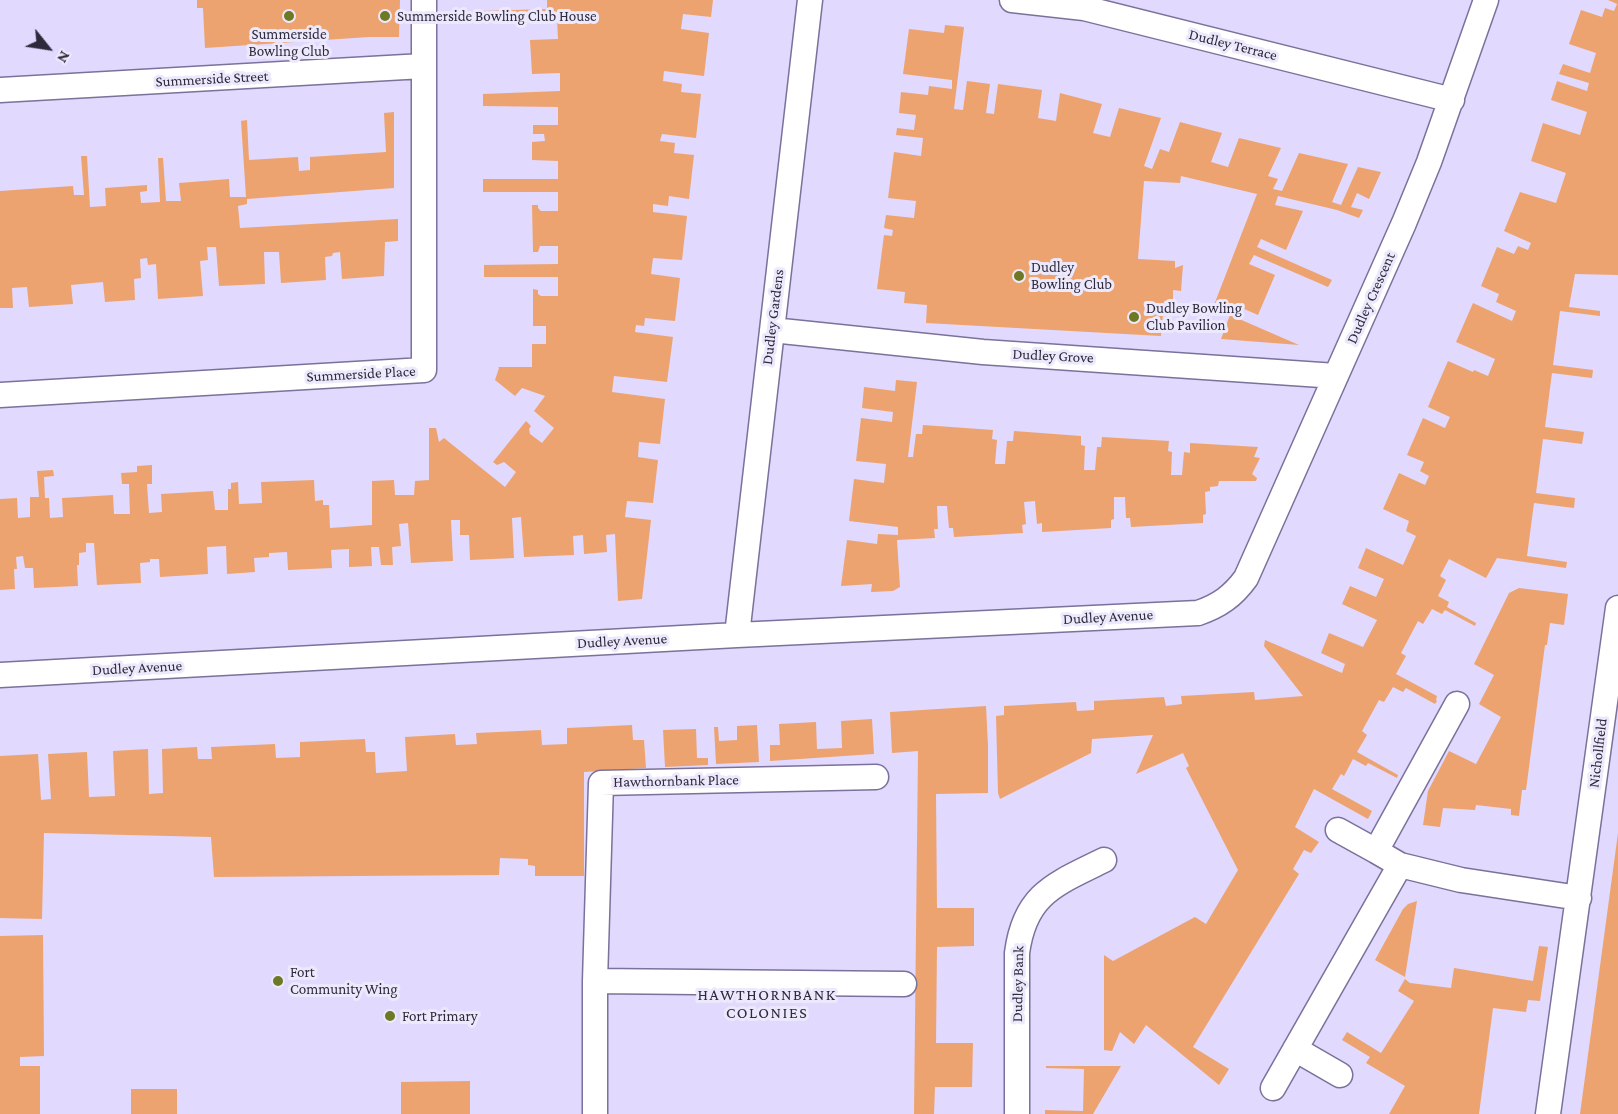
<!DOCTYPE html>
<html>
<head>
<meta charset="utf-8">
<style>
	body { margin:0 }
	#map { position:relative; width:1618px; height:1114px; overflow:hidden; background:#e1d9fe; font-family:"Crimson Pro",serif }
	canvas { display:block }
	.north { position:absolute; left:18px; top:18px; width:60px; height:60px; -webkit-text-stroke:4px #ede9fc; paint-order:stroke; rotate:120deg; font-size:16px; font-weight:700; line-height:24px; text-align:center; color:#2e2a3c }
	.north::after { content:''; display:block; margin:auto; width:21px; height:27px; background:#2e2a3c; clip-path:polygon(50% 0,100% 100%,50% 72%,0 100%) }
</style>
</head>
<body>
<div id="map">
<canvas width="1618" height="1114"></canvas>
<div class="north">N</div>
</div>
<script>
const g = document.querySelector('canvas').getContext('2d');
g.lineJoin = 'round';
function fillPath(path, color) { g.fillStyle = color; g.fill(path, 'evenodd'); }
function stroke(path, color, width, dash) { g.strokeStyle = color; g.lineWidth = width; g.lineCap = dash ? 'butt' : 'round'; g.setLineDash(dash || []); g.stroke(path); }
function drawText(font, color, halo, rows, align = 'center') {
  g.font = font + ' "Crimson Pro",serif'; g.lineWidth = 6; g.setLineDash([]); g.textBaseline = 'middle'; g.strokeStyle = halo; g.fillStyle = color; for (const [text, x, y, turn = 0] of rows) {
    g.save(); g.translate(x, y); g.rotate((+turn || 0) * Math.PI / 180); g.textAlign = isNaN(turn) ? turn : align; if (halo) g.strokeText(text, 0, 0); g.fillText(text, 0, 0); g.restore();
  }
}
fillPath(new Path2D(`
	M197,0h203l-1,37h-30l-164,11 -2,-40h-6z
	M547,0h166l-2,17 -28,-3 -2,15 28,4 -5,43 -40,-5 -1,10 19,3 -1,8 20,2 -5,44 -34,-4 -2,7 15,2 -1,10 20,2 -5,44 -20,-3 -1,10 -15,-2v8l34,4 -5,44 -29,-2 -2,16 29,4 -5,43 -30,-3 -1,8 -8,-1 -1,7 38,5 -6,45 -53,-6 -2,16 53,7 -5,45 -21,-2 -1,15 20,3 -5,43 -26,-2 -2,16 26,3 -9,79 -24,2 -3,-67 -9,1 1,17 -23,2 -1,-19 -10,1 1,19 -50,2 -3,-40 -9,1 2,40 -44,2 -1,-25h-9v-15h-9l2,41 -42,2 -3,-40 -9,1 2,22 -9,1 1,18h-12l-2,-18h-8l1,19 -23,1v-18l-18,1 1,18 -44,2 -1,-18 -18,1v4l-15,1 1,14 -28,2 -1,-28 -19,1 1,27 -48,3 -1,-18h-9v3l-10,1 1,20 -44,2 -3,-42h-8v9l-7,1v12h-2l1,21 -44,2 -1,-20h-8l-2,-12 -7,1 1,12h-3l1,20 -15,1v-91l17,-1 1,20 12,-1v-20h9l-2,-26 16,-1 1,6 -10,1 1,21h4l1,20 13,-1 -1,-19 51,-3 1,19h16l-1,-30h-7l-1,-11 16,-1v-6l15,-1v19h-5l2,29 13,-1 -1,-18 52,-3 2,19h13v-21h3v-6l7,-1 1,22 23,-1 -1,-21 53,-2 1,21 8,-1v5h6l1,23 42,-3v-44l22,-1 1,15h19l1,-14 14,-1v-52h7l3,14 5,-4 61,49 11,-15 -12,-10 -7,3 -4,-3 33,-41 5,5 -2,3 1,5 12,9 12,-15 -20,-17 11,-15 -23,-8 -7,8 -20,-16 4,-12 -1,-1h34v-23h14v-18h-13v-37l5,1v4l3,2h17v-19h-74v-12l74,-1v-18h-18l-2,6h-5l-1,-47h6v3l3,3h17v-19h-75v-13h75v-18l-26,-1v-18l13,-1 -1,-7h-11v-9h25v-18l-75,-1v-12l77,-3v-18l-28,1 -2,-34 28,-1 -1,-20 -75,3v-11l65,-2z
	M1608,0h10v275l-43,-1 -6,33 31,4v5l-40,-5 -7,54 40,5 -1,8 -40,-5 -7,54 39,5 -2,12 -39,-5 -7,54 39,5 -1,10 -40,-5 -7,53 40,6 -1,6 -69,-10 -11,20 -37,-19 -9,17 6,4 -8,16 11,6 -2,5 29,16 -1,3 -30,-16 -3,4 -10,-5 -9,15 -5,-3 -17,32 5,3 -10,18 41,22 -1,4 1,1 -2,3 -29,-16 -3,4 -10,-5 -9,15 -5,-2 -17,31 5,4 -10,17 41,23 -1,3 -29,-15 -2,3 -13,-7 -9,17 -3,-2 -9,15 40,22 -4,8 -54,-30 -19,38 24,15 -8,11 -7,-3 -11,19 6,5 -106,173 36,22 -10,16 -73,-60 -12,19 -14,-12 -8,19 -8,-1v-95l9,6 82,-44 11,7 32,-54 -52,-102 3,-2 -6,-13 -47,21 17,-39 -61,4 -1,14 -91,46 -2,-6 -2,-77 8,-1v-9l72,-4 1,9 17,-1v-9l70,-4 2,9 16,-2 -1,-8 73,-4 1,8 48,-4 -39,-50 1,-6 77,33 3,-9 -24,-11 8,-20 34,14 14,-27 -35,-16 8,-18 26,11 8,-18 -26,-11 8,-20 37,17 13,-29 -10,-5 3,-10 -26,-12 16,-36 26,12 4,-9 -9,-5 4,-9 -17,-7 16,-37 22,10 5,-11 -22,-10 20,-46 25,11 1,-2 14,6 7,-17 -39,-17 17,-39 39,18 4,-10 -20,-9 3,-8 -18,-8 16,-39 17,7 4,-8 10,4 3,-7 -27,-12 16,-39 36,11 10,-30 -35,-12 12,-38 37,12 7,-23 -36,-12 6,-19 30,10 2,-8 -30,-9 4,-10 27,9 6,-20 -27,-9 12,-34 21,7 3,-9 9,3 3,-7z
	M945,25l19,2 -10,82 9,1 4,-29 23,3 -4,29 8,1 4,-30 44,6 -4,28 18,3 4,-28 42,11 -9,29 17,4 9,-29 42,10 -17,48 8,3 8,-20 9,3 11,-30 42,11 -11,29 17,5 11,-29 42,10 -13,28 10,3 -5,10 9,2 17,-38 49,11 -16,38 9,3 17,-38 23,5 -12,27 -12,-6 -6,14 12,3 -4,8 -22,-8 -59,-14 -3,9 28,6 -17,39 -25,-11 -4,8 75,33 -4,7 -74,-32 -5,9 26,11 -17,40 -23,-10 -4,8 -17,-8 43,-111 -76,-18 -1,7 -36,-2 -6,78 37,2v7l8,-3 -2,26 -8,-1v11h-9l-3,35 -235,-13 1,-18 -23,-2 1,-11 -28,-3 7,-54 8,1 1,-6 -9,-2 2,-13 28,3 2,-17 -28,-3 6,-46 27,4 2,-18 -27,-3 1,-7 17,2 2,-15 -17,-2 2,-21 27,3 1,-9 23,3v-9l-49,-6 6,-45 35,4z
	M394,112v76l-147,11v5l-9,2 2,22 158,-9v22l-13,1 -1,34 -42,3 -2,-27 -7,1 -1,3 -7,1 1,23 -45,3 -2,-31h-15l1,32 -46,2 -3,-39h-9l1,13 -8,1 3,35 -45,3 -2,-35 -8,1 -1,-7 -7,1 1,19 -7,1 1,21 -30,2 -2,-20 -32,3 2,19 -44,3 -2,-20 -15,1 1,20h-13v-117l73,-5 1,9h10l-3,-39h6l3,51 16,-1 -1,-18 42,-3v6l-7,1 1,11 19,-1 -2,-44h5l3,43h15l-2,-18 50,-4 1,18h16l-5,-76 6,-1 2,40 49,-3 1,14 11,-1v-13l76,-5 -2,-39z
	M1230,315l69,30 -78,-6z
	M896,380l21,2 -9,75h5l3,-23h6l1,-9 70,5 -1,9 5,1 -2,24h10l2,-23h6l1,-10 67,5v9l4,1 -1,24h11l2,-23h4l1,-10 67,4 -1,10 4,1 -1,23h11l2,-23 6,1v-10l68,4 -4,10 6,1 -8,16 5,4 -1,3h-37l-1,5 -8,1v4l-5,1 1,22 -3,1v8l-72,4 -1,-9h-4l-1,-21h-11v22l-3,1v8l-69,4v-9l-5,1 -2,-23 -11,1 2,22 -4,1 1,8 -69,4 -1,-9h-4l-2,-22h-10l1,23h-4l1,9 -38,2 3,47 -7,4 -22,1 1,-8 -31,2 6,-46 30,4 1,-10 20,1v-8l-49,-6 5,-42 30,4 2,-19 -30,-3 5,-43 31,4 1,-10 -31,-4 2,-21 31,4z
	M1519,588l49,6 -4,31 -14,-2 -3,22h-2l-19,145h-4l-3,26 -8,-1v-6l-35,-4 -1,5 -32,-2 -3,19 -17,-2 5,-34 21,-40 27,13 25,-47 -22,-13 15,-29 -20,-11 35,-71z
	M986,706l2,40v47l-52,1 1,114h37v38l-37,1 -1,96h37l-1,44h-37l-1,27h-20l4,-363 -26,2 -2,-41z
	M872,719l2,35 -104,7v-16h10l-1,-21 37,-2 1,27 25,-1 -1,-27z
	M632,725l1,15h11l2,28 -62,4v104h-49v-10l-7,-1v-6l-28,-1 -1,17 -285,2 -3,-40 -167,-4 -2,86 -42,-1v-162l38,-2 3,46 10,-1 -3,-45 39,-2 2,45 26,-1 -2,-45 35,-2 1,45 14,-1 -1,-44 35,-2 1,12h14l-1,-12 64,-3 1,14 24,-1v-15l65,-3 1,13h9l1,21 31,-2 -2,-34 50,-3 1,11 21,-1 -1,-11 65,-3 1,15 25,-1v-16z
	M757,725l2,37 -43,2 -2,-37h4l1,14 18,-1v-14z
	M696,729l1,29h11v7l-43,2 -2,-37z
	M1618,833v281h-38z
	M1417,901l-12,76 -30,-17 28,-51 5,-5z
	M43,935l1,121 -24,1v9h20v48h-40v-178z
	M1539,946l9,1 -8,54 -12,-1 -2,12 -33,-4 -14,106h-90l16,-28 -39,-23 4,-6 -28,-17 5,-8 34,21 33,-52 -16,-10 7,-12 5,4 41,5 3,-20 79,13z
	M1046,1066h75l-28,48h-48v-4l38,1 1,-42 -38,-1z
	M470,1081v33h-69v-32z
	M131,1089h46v25h-46z`), '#eda36f');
const street = new Path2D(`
	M1012,0l72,8 368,92
	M0,90l423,-24
	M772,330l211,22 353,24
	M0,395l424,-25v-370
	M737,635l73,-635
	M0,675l737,-40 461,-22c21,-7 35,-17 48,-35l158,-355 25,-61 57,-162
	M1338,830l38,21
	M1400,865l-24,-14 81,-147
	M595,981l309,3
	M1295,1049l45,26
	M1273,1088l127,-223 61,15 118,18
	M595,1114v-133l6,-198 275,-6
	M1017,1114v-161c8,-60 39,-69 87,-93
	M1548,1114l70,-506`);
stroke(street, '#7b719a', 27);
stroke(street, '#fff', 24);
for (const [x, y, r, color] of [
	[289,16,6,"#6f7822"],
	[385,16,6,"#6f7822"],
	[1019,276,6,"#6f7822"],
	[1134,317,6,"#6f7822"],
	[278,981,6,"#6f7822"],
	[390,1016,6,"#6f7822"]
]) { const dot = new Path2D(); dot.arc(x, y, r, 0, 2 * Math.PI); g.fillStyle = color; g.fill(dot); stroke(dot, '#ede9fc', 2); }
drawText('15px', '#2e2a3c', '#ede9fc', [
	["Summerside Bowling Club House",397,16],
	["Summerside",289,34,"center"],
	["Bowling Club",289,51,"center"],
	["Dudley",1031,267],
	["Bowling Club",1031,284],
	["Dudley Bowling",1146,308],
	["Club Pavilion",1146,325],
	["Fort",290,972],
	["Community Wing",290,989],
	["Fort Primary",402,1016]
], 'left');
drawText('15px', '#2e2a3c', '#ede9fc', [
	["Dudley Terrace",1233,45,14],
	["Summerside Street",212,79,-3],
	["Dudley Crescent",1371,298,-66],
	["Dudley Gardens",773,317,-83],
	["Dudley Grove",1053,356,3],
	["Summerside Place",361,374,-3],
	["Dudley Avenue",1108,617,-3],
	["Dudley Avenue",622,641,-3],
	["Dudley Avenue",137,668,-3],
	["Nichollfield",1598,753,-83],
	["Hawthornbank Place",676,781,-1],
	["Dudley Bank",1018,984,-89]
]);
g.letterSpacing = '1.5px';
drawText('16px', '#2e2a3c', '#ede9fc', [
	["HAWTHORNBANK",767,995],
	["COLONIES",767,1013]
]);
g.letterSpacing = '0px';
</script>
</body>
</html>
